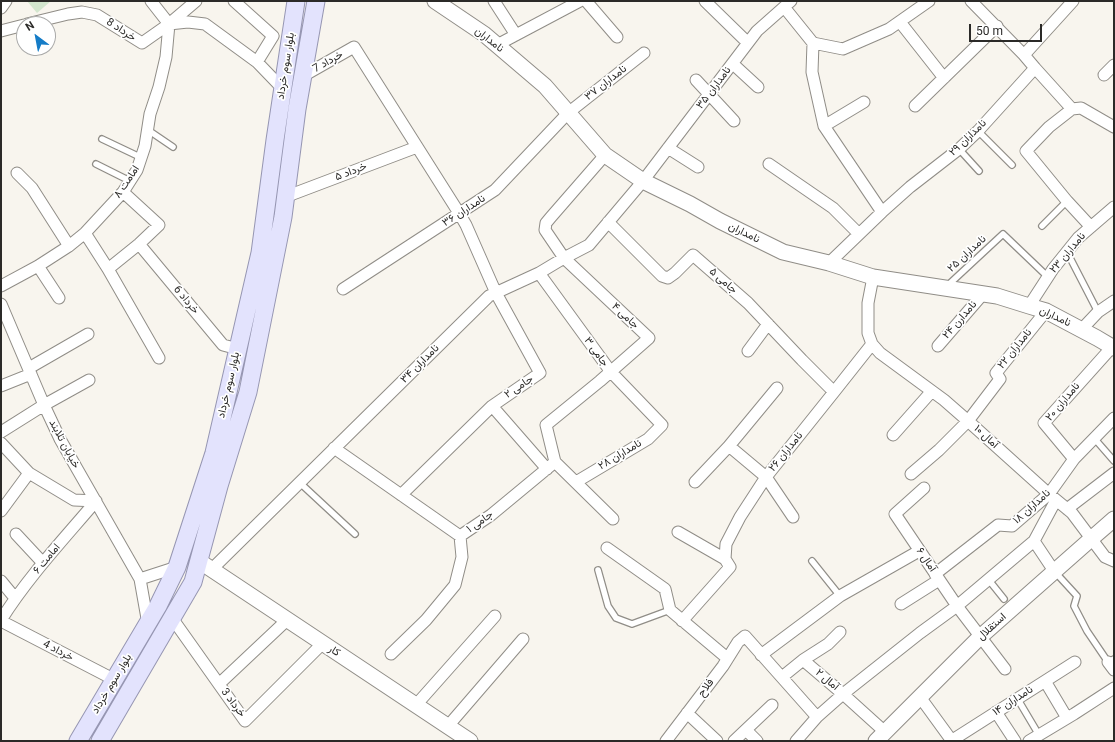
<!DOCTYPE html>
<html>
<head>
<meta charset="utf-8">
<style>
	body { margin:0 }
	#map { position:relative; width:1115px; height:742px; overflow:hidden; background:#f8f5ee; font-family:Roboto,sans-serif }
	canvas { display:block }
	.frame { position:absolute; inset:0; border:2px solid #2b2a28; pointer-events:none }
	.north { position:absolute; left:16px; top:16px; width:40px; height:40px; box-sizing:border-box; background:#fff; border:1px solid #aaaaa9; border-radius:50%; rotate:328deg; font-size:11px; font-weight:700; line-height:16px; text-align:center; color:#2b2a28 }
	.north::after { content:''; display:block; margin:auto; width:14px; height:18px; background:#157cc7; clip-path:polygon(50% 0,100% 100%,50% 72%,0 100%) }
	.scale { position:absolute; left:969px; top:24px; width:73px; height:18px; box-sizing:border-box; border:2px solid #2b2a28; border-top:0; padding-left:5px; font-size:12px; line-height:14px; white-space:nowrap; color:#2b2a28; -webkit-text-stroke:3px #fff; paint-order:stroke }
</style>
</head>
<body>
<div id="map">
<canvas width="1115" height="742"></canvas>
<div class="frame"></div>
<div class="north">N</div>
<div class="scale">50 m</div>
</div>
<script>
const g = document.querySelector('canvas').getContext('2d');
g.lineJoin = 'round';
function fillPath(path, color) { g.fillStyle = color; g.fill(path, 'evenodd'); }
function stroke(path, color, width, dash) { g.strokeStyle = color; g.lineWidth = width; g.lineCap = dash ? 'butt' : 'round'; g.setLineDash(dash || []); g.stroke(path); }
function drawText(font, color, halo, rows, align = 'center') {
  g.font = font + ' Roboto,Vazirmatn,sans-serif'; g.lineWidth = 3.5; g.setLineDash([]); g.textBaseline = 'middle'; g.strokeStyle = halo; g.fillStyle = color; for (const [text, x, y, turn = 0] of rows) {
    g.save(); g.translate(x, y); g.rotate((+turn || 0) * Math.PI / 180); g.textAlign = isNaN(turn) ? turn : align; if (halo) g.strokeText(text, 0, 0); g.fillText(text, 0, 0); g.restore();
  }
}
fillPath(new Path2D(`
	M27,1h24l-14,12z`), '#d3e6ce');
const lane = new Path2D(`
	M148,130l25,17
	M978,131l34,34
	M102,139l40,19
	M959,149l20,22
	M96,164l34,17
	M1042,226l25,-25
	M1067,252l31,60
	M946,287l57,-53 45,43
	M1094,438l20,23
	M299,482l56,52
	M812,561l28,35
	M598,570l10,36 8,12 16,6 38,-14
	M1055,572l22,24 -3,10 13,25 21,31 6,-3
	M988,579l16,20
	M1017,698l22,37`);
const street = new Path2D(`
	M151,1l18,23
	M234,1l39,35 -16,26
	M494,1l22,34
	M586,1l31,36
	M705,1l43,42
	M971,1l53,54
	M784,7l29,36 30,6 46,-20 40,-28
	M1,8l5,-7
	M900,22l44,56
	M27,24l41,-10 14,-2 15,3 45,28 27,-19 27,-23
	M169,24l19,-2 17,2 52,38 26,27
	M1,31l23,-6
	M813,43l-1,29 12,54 58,86
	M497,45l83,-44
	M733,64l25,23
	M1035,68l37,41
	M1104,75l10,-10
	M303,76l51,-29 105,166 7,12 30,68 44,80 -48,33 55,63
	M696,80l38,41
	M915,106l82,-80
	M824,126l40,-24
	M668,148l30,19
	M769,164l64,44 26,26
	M17,173l15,15 37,58
	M123,192l36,33 -20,19 -31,25 51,89
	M285,197l132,-50
	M608,222l54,54 6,2 7,-5 18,-18 55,48 54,57 32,32
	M1091,227l-24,-26 -41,-50 23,-24 23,-18 9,-1 33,19
	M85,233l23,36
	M139,244l84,101 15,4
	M829,263l53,-51 28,-25 49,-38 19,-18 57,-63 -11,-13 49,-54
	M38,266l21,32
	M539,273l72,99 51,53 -14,14 -72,43
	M1,286l37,-20 31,-20 16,-13 38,-41 14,-22 8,-24 5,-32 9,-27 7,-30 3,-33
	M343,289l152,-99 73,-77 76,-60
	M1,304l43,101 16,34 80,140
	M1029,306l24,-37 25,-31 36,-31
	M1081,330l17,-18 16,-11
	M872,344l8,9 64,47 24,21 81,73 23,19 33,44 9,4
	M938,346l45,-52
	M748,351l20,-27
	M29,368l59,-34
	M1,386l30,-12
	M777,388l-48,58 37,31 27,40
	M1,432l43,-27 45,-25
	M893,435l39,-44
	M1,443l28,30 45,27 22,1
	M334,448l126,88 31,-21 64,-53 58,57
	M1074,459l-30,-36 68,-76
	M555,462l-9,-37 54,-44 49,-43 -85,-80 -19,-28 1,-7 5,-6 54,-62
	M911,474l28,-24 29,-29 32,-42 -4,-6 50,-62
	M695,482l34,-36
	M924,488l-29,26 62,92 48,63
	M401,495l91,-89
	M1067,509l47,-36
	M1,511l28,-38
	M678,532l47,27
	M16,534l27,29
	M1034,541l20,30
	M607,548l58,41 5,21 57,48
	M211,570l278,-274 50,-23 25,-15 25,-13 54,-64 114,-150 34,-30
	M935,574l63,-49 14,1 37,-32 25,-35 40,-41
	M1,581l14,17
	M901,604l38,-24
	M172,618l73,103 78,-78
	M1,620c27,-43 62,-80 95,-119
	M1,621l114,59
	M682,621l48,-54 -5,-8 1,-15 14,-27 26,-40 68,-85 38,-48 -4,-11v-30l5,-26
	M148,624l-8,-45 37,-12
	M840,632l-12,12 -25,16 40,34 42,38
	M391,654l35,-34 29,-35 7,-28 -2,-21
	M761,655l79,-59 79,-45
	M1108,662l6,8
	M782,677l21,-17
	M1045,681l22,37
	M219,684l68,-64
	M920,697l32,44
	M416,705l79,-89
	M996,712l19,29
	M687,713l30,28
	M448,726l75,-87
	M746,730l11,11
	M666,741l57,-75 15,-24 7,-6 72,81
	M734,741l38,-36
	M796,741l21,-24 26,-23 77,-61 37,-27 77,-65 22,-41
	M951,741l124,-79
	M1029,741l45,-27 40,-26`);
const secondary = new Path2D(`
	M435,1l49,33 61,52 60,69 38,26 47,23 30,17 63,31 46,11 44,14 124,19 32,10 17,5 51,27 17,10
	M199,561l271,180
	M876,741l104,-104 111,-98 23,-20`);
const primary = new Path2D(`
	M78,741l80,-135 19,-39 37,-114 46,-200 15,-113 21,-139
	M100,741l93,-159 26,-96 29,-94 35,-175 14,-108 19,-108`);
stroke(lane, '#908d87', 8);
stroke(street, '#908d87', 13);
stroke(secondary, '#908d87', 17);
stroke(primary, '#9696b2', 19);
stroke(lane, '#fff', 5.5);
stroke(street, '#fff', 11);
stroke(secondary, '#fff', 15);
stroke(primary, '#e3e3fd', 17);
drawText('11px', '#2b2a28', '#fff', [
	["خرداد 8",121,30,33],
	["نامداران",489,40,38],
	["خرداد 7",328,62,-30],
	["بلوار سوم خرداد",286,66,-81],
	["نامداران ۳۷",606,83,-38],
	["نامداران ۳۵",714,88,-53],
	["نامداران ۲۹",968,138,-44],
	["خرداد ۵",351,172,-21],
	["امامت ۸",127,182,-56],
	["نامداران ۳۶",464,211,-33],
	["نامداران",744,233,26],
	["نامداران ۲۳",1068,253,-50],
	["نامداران ۲۵",967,254,-43],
	["جامی ۵",723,281,41],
	["خرداد 6",186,300,50],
	["جامی ۴",625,316,43],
	["نامداران",1055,317,25],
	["نامدارن ۲۴",960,320,-49],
	["نامداران ۲۲",1015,349,-51],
	["جامی ۳",596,352,54],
	["نامداران ۳۴",420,364,-45],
	["بلوار سوم خرداد",229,385,-77],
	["جامی ۲",519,387,-34],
	["نامداران ۲۰",1063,402,-50],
	["آمال ۱۰",986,437,43],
	["خیابان تلابند",64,444,62],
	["نامداران ۲۶",786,452,-51],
	["نامداران ۲۸",620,455,-31],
	["نامداران ۱۸",1032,507,-42],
	["جامی ۱",480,522,-35],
	["امامت ۶",47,559,-50],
	["آمال ۶",926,560,56],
	["استقلال",992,627,-42],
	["خرداد 4",58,651,27],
	["کار",334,651,33],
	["آمال ۲",827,680,40],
	["بلوار سوم خرداد",112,684,-59],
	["فلاح",706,688,-53],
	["نامداران ۱۴",1013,701,-33],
	["خرداد 3",233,703,53]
]);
</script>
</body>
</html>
